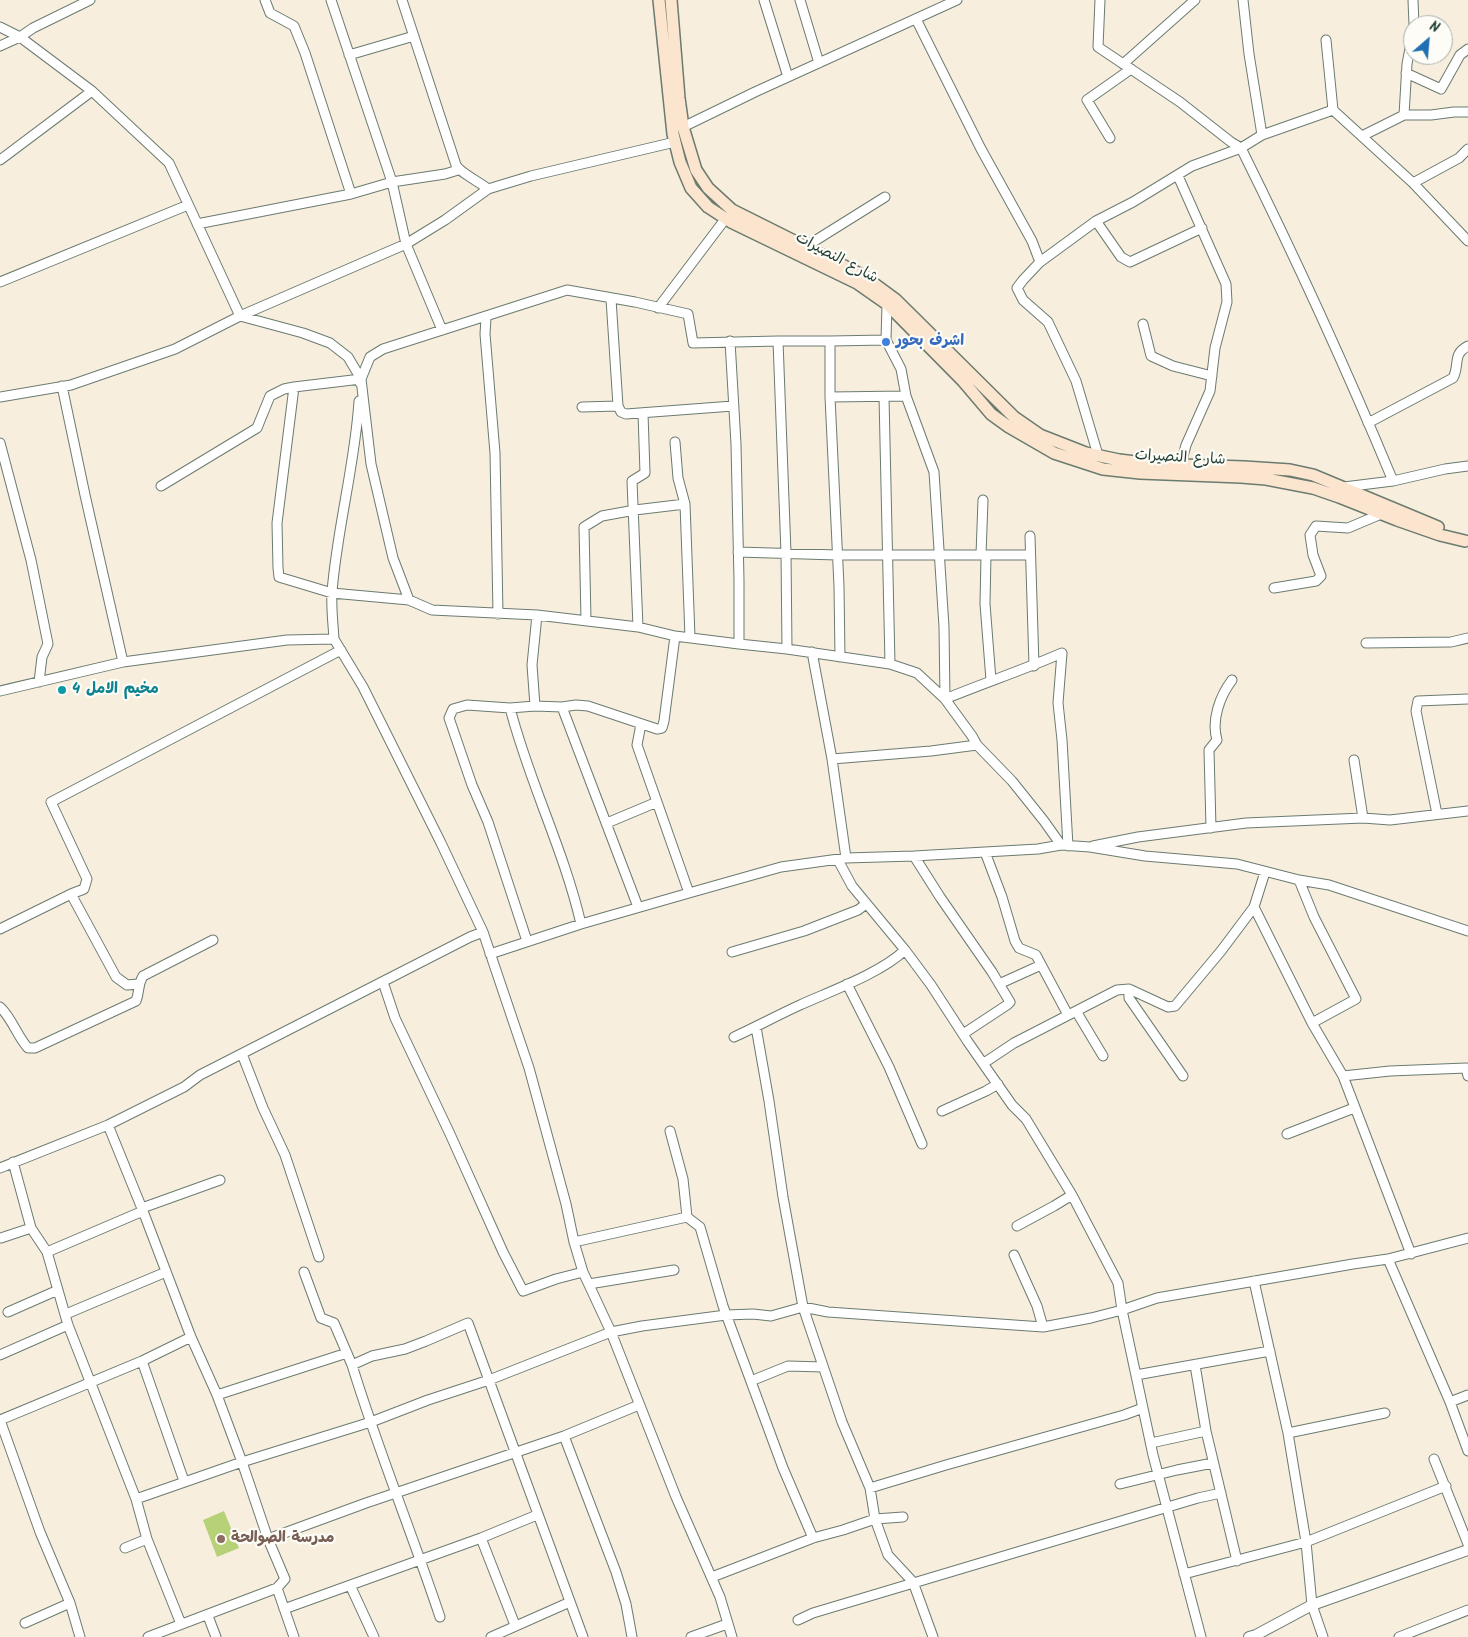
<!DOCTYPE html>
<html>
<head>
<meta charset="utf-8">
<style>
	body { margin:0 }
	#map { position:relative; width:1468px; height:1637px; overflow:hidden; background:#f7eede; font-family:Kalam,sans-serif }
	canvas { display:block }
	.north { position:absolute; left:1403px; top:15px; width:50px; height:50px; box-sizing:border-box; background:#fdfcf7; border:1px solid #a4b0a9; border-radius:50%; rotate:27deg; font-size:14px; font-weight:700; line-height:20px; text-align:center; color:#1f3d34 }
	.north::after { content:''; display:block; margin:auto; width:18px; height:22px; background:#1f6fb2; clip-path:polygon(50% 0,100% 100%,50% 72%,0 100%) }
</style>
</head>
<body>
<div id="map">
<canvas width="1468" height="1637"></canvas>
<div class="north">N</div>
</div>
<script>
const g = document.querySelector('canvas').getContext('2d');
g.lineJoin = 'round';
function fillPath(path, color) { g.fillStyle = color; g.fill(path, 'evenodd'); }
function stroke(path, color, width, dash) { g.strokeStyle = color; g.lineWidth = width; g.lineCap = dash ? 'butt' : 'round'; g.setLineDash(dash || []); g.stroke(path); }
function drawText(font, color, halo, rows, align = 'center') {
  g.font = font + ' Kalam,"Playpen Sans Arabic",sans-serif'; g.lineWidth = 4.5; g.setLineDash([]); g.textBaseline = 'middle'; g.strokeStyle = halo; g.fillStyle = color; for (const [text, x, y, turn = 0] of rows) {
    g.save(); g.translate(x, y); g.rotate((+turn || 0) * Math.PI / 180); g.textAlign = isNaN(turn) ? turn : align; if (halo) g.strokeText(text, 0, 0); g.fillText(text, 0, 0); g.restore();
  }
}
fillPath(new Path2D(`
	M224,1511l15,37 -22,9 -14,-37z`), '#b6d177');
const minor = new Path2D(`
	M265,0l5,13 24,13 11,27 46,141
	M331,0l61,182 14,62 36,86
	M402,0l54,165c4,8 24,17 32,24
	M764,0l24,77
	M800,0l19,63
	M1100,0l-2,47 82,55 51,40 10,6 21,-13 71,-25 80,73 55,58
	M1243,0l6,54 13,81
	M1413,0l1,25
	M916,19l65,130 51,92 8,21 -17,18 -6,8 6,12 25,22 28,59 22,74
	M0,27l20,10 72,54 77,72 71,153 63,17 27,10 18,14 13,22 10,85 22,94 16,42 23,10 105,5 101,12 37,9 64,8 48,5 103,15 27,9 28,26 27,37 5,9 35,36 32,40 17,24
	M1326,40l7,70
	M0,46l20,-9 13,-9 57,-28
	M349,55l65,-19
	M1123,64l72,-64
	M1406,73l35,16 19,-34 8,-6
	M1404,115l3,-51 6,-32
	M683,127l72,-35 202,-92
	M1362,136l42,-21h27l23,-3h14
	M1110,138l-23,-38 44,-31
	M0,160l92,-69
	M1178,176l48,108 1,18 -12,46 -5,43 -24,54 -5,19
	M1413,183l46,-25 9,-9
	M1096,221l25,36 9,5 72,-34
	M197,224l154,-30 41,-12 53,-8 13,-4
	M805,247l80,-50
	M1040,262l56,-41 37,-19 59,-36 49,-18c54,109 105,220 152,333
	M0,282l188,-77
	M887,304l-1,36 15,29 5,27 28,76 10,155 1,72c39,-16 78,-29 117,-46l-4,50 4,37 6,106
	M658,308l68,-90
	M486,318l-1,16 10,119 3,161
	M1143,324l8,32 22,10 39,10
	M730,341l6,103 3,136v64
	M778,341h52
	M360,383l1,-4 9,-22 13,-8 184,-59 68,12 53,12 5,29 85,-2 8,212 1,96
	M62,386l23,109 38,167
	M294,387l-17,136 1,45 1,9 53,16 77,7
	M0,397l71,-12 104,-36 65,-33 166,-72 39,-24 43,-31 43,-13 144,-34
	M830,397l76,-1
	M884,397l6,267
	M618,406l3,6 5,2 107,-8
	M582,407l36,-1 -7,-107
	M1368,423l85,-45c7,-13 -1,-24 15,-32
	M675,442l3,36 7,26 5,133
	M0,443l31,117 17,84 -6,13 -3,25
	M161,486l96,-58 13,-32 14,-7 10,-2 67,-8
	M1344,487l49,-6 52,-12 23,-3
	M1030,536l4,130
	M738,552l99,3h193
	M981,555l2,-55
	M986,555l-1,49 6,76
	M1274,588l42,-7 5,-5 -8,-21 -3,-20 6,-9 32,2 33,-14
	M586,620l-2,-93 18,-11 33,-6 50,-6
	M638,627l-6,-146 13,-8 -2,-60
	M334,639c-1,-16 -3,-32 -2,-47 5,-64 23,-127 27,-191
	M1366,643l85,-1 17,-4
	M812,652l20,107 14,99
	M840,657l-1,-71 -9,-189v-56l56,-1
	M0,691l123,-29 164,-22 47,-1 29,48 78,156 42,89 46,136 37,136 8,38 9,30 28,60 65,165 44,100 12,40
	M535,706l-3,-41 5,-50
	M562,707l76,200
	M510,708c19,74 54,142 71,216
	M832,759l99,-8 46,-6
	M1354,760l9,58
	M1437,814l-21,-103 2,-10 50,-2
	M607,823l50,-21
	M1211,828l-2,-78 8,-10c-6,-20 3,-44 15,-60
	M1093,846l45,-9 108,-14 117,-5 27,2 78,-9
	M985,852l17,45 13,44 4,7 17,7 32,60
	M914,856l26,41 52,75 18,30 -3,3 -44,29
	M838,860l14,26 53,64 26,35 37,57 44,63 14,14 46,76 46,88 4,27 31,145 48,182
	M1299,880l15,37 42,82 -44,24
	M689,893l92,-26 65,-9 68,-2 71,-4 53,-3 23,-4 29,2 55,9 92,8 62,16 30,5 139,46
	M71,894l45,83 11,8 11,-1
	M1254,907l58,116 31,53 68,178
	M0,929l71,-35 13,-5 3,-10 -36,-77 290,-152
	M527,941l-39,-119 -16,-37 -23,-67 4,-9 14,-4 43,3 25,-2 27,1 14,-2 12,1 69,23 5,-1 2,-7 11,-85
	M732,952l72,-21 54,-21 8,-6
	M490,954l91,-30 108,-31 -52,-148 4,-21
	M383,982l12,36 55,116 53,118 20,39 33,-12 27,-7
	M847,984l42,83 33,77
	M999,984l42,-19
	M1129,989v9l54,78
	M0,1007c12,11 17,29 28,41h7l101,-47c4,-10 1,-15 7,-25l70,-36
	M1076,1011l27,45
	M756,1027l13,74 14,96 20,110 39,115 28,66 5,31 13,36 25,27 20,55
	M734,1037c22,-10 44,-22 66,-32 31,-14 81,-32 105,-55
	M242,1054l21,54 22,47 34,102
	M984,1063l30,-20 103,-53 12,-1 39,18 7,-1 46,-55 33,-44 11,-35
	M1343,1076l47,-5 76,-3 2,8
	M942,1111l44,-20 12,-7
	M108,1125l35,86 48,126 26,58 25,67 26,77 17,40 -8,9 17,49
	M670,1131l13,48 4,38 13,10 23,79 60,162 30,70
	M1287,1134l67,-26
	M13,1162l18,66 16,24 21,73 68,174 11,40 34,85
	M0,1168l108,-43 76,-38 16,-12 270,-138 13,-5
	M142,1208l78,-28
	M1017,1226l37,-20 18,-11
	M1,1238l30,-10
	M574,1242l113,-25
	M47,1252l96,-41
	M1014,1255l23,51 6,21
	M1388,1259l62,143 18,49
	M304,1272l17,46 13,5 18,42 20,-9 33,-7 21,-8 42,-18 115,314
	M1254,1281l34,152 18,109 6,63 11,32
	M589,1284l85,-14
	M8,1312l50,-22
	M66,1314l100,-42
	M0,1355l68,-30
	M142,1361l42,120
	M352,1365c26,85 60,168 88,252
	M1195,1365l11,66 31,130
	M1136,1375l134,-24
	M751,1381l37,-15 35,1
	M217,1395l130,-42
	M1450,1402l18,-7
	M0,1420l40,112 30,71 10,34
	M0,1420l142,-59 49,-24
	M1288,1433l97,-20
	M564,1436l52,136 10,32 6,33
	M1151,1443l55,-12
	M1434,1459l34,85
	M1120,1484l57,-14 36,-7
	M870,1488l76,-23 178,-50 19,-7
	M136,1499l106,-37 129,-40 57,-22 61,-20 122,-48 31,-6 84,-11 27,-1 18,2 32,-9 25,5 215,15 48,-9 31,-8 35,-12 196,-34 35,-5 80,-21
	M481,1538l34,87
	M268,1539l98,-36 198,-67 75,-31
	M125,1548l22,-9
	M1184,1574l122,-32 140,-56
	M712,1577l101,-39 30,-8 32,-11 28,-2
	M350,1585l24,52
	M284,1609l197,-71 56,-23
	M208,1616l8,21
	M798,1620l15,-7 385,-115 23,-5
	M25,1623l45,-20
	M148,1637l129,-49
	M491,1637l79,-35
	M691,1637l36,-13
	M1399,1637l69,-27`);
const tertiary = new Path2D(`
	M1249,1637l7,-2 56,-30 156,-55`);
const secondary = new Path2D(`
	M659,0l14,134 7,28 11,26 17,19 23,15 126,61 30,21 76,77 28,33 18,13 45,26 49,16 37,4 101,4 25,2 47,9 26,9 58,23 43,15 25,6
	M671,0l8,98 4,29 13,43 12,18 24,22 130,65 34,25 118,117 26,18 46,18 33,7 33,4 92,3 46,3 23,5 125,52`);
stroke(minor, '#6b7b70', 11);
stroke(tertiary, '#6b7b70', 12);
stroke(secondary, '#6b7b70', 14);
stroke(minor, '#fff', 9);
stroke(tertiary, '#fff', 10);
stroke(secondary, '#fce5cf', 11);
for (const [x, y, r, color] of [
	[886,342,5,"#3f7fe0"],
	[62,690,5,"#0f9aa8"],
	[221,1539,5,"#8d6e63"]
]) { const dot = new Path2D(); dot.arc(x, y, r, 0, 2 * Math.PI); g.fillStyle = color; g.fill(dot); stroke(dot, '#fdfcf7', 2); }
drawText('15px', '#1f3d34', '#fdfcf7', [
	["شارع النصيرات",836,259,28],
	["شارع النصيرات",1180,459,3]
]);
drawText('bold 15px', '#366cbe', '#fdfcf7', [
	["اشرف بحور",896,342]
], 'left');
drawText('bold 15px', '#0d838f', '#fdfcf7', [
	["مخيم الامل 4",72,690]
], 'left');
drawText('bold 15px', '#785e54', '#fdfcf7', [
	["مدرسة الصوالحة",231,1539]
], 'left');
</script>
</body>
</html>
